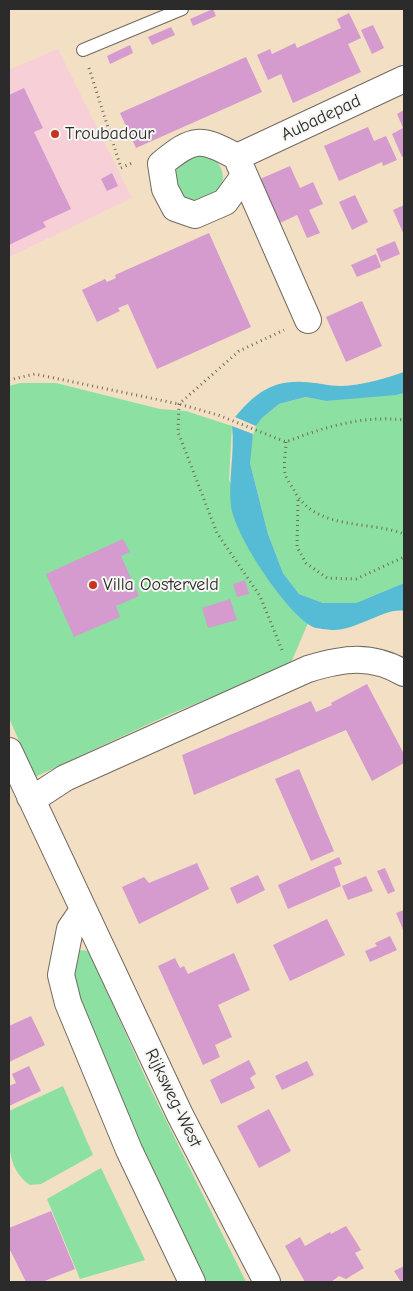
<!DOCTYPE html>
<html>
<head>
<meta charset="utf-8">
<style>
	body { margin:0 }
	#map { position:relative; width:413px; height:1291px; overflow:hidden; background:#f3dfc3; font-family:"Comic Neue",sans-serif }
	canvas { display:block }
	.frame { position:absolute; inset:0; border:10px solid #2b2b2b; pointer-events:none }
</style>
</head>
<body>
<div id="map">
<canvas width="413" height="1291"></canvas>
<div class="frame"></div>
</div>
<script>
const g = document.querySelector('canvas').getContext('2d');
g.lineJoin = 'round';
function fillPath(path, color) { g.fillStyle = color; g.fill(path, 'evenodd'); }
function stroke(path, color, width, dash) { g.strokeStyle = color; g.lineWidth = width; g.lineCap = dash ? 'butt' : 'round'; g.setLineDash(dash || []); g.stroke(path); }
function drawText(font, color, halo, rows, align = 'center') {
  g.font = font + ' "Comic Neue",sans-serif'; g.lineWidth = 4; g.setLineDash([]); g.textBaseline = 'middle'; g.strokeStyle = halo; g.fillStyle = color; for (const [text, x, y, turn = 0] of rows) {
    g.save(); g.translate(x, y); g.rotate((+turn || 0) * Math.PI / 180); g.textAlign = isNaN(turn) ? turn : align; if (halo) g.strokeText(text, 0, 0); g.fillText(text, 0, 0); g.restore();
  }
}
fillPath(new Path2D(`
	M58,49l74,149 -123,59v-187z`), '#f6cfd7');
fillPath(new Path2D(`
	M175 178a24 24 0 1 1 48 0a24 24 0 1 1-48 0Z
	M20,383h36l104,26 26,2 46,15 -3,54 52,115 27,28 -18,42 -122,50 -133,62 -26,-59v-332z
	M404,393v190l-48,20h-33l-24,-9 -16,-21 -15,-39 -18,-71v-18l6,-19 6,-8 17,-14 28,-7 19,4z
	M79,950l10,1 60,135 97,196h-40l-67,-136 -59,-147 -6,-27z
	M63,1086l30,69 -52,29 -11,1c-25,-17 -21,-48 -21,-74z
	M101,1168l44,92 -65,19 -33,-80z`), '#8ce0a2');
fillPath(new Path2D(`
	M404,372v21l-8,2 -70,6 -20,-4 -27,7 -17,14 -6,8 -21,-9c19,-22 36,-37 68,-35 12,0 25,4 38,4 22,-1 43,-7 63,-14z
	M232,426l21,8 -3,29 18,71 15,39 16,21 24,9h33l48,-20v28c-18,-4 -48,20 -72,19 -5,-1 -14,-1 -19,-3 -27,-14 -78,-91 -82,-121 -3,-27 4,-53 1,-80z`), '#56bbd4');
fillPath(new Path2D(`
	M213,9l3,7 -23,10 -3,-7z
	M349,13l12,25 -13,6 13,28 -68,31 -12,-29 -13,6 -11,-25 13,-6 2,5 23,-11 2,5 44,-20 -4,-9z
	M373,25l11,23 -12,6 -11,-24z
	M171,27l4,8 -23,10 -4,-8z
	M130,45l3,8 -23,11 -3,-8z
	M246,57l16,35 -126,56 -16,-35z
	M24,88l19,40 -9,4 37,77 -28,13 3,5 -37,18v-150z
	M404,110v46l-2,1 -10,-23 11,-6 -6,-14z
	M368,127l6,14 12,-5 11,24 -14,6 -1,-4 -43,19 -15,-35z
	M290,166l10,22 13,-6 10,22 -14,6 11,23 -13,5 -10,-23 -17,8 -20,-44z
	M112,173l6,13 -11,5 -6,-12z
	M355,195l13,27 -16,8 -13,-28z
	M404,205v30l-11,-25z
	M209,233l42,94 -94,42 -29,-65 -10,4 2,3 -23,11 -15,-32 23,-11 2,3 9,-4 -1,-3z
	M395,241l5,13 -19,8 -5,-13z
	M376,254l5,13 -24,10 -6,-12z
	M362,301l20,45 -36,16 -20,-45z
	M123,539l7,13 -9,4 18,40 -23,10 4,11 -46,20 -28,-63z
	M245,580l4,14 -12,3 -4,-13z
	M230,599l7,21 -29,8 -6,-20z
	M367,684l37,70v9l-32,18 -26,-51 -152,65 -12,-40 129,-54 5,11 16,-7 -1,-2z
	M299,769l35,82 -23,10 -36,-82z
	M339,857l3,7 -8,3 7,19 -53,23 -10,-24z
	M197,863l12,26 -70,35 -17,-37 22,-10 5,6z
	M385,868l10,23 -7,3 -11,-23z
	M258,875l7,15 -28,14 -7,-16z
	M366,876l7,15 -25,9 -6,-14z
	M404,910v22l-8,-19z
	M327,919l18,36 -55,26 -17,-36z
	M390,936l7,14 -27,12 -5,-11 12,-5 -2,-3z
	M234,953l16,37 -32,15 14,32 -17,8 5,12 -17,8 -45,-99 17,-8 5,10 4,-2 4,8z
	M31,1016l14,29 -36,17v-36z
	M249,1060l7,14 -6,4 5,10 -34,16 -11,-24z
	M307,1061l7,14 -32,15 -7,-14z
	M29,1066l12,25 -32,15v-20l7,-3 -4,-9z
	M269,1109l22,42 -32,17 -22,-42z
	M51,1211l24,58 -33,13h-16l-17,-34v-20z
	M346,1226l15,24 -6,3 9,15 -18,11 -7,-3 -8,6h-26l-20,-36 15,-9 5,9 25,-14 1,2z
	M404,1266v16h-3l-7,-11z`), '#d59ace');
const lane = new Path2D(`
	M83,50l99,-41`);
const street = new Path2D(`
	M239,163l69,157
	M244,176l-19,26 -30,13 -20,-7 -10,-19 -4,-25c33,-27 39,-27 76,-7l167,-78
	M9,751l171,364 87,167
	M30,797l12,-4 23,-15 243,-109c36,-11 63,-15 96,4
	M83,910l-13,19 -9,46 7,28 61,147 63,132`);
stroke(lane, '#716a60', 14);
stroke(street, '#716a60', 28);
stroke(new Path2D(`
	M89,68l32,100 13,-6
	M9,380l26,-6 144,30 39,11 68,27c38,-15 77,-27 118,-22
	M286,442c0,10 -3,22 -1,31 1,6 6,12 9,17 21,41 74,30 110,44
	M298,500l-1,47 9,16 21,15 29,1 48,-22
	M282,650l-22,-54 -43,-63 -39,-101 1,-28 60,-53 45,-21`), '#716a60', 3, [1, 4]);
stroke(lane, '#fff', 12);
stroke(street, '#fff', 26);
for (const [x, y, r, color] of [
	[55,134,5,"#c8321e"],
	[93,585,5,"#c8321e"]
]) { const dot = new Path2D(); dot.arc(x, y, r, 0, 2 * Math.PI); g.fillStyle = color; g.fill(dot); stroke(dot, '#f6f6f2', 2); }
drawText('18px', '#2b2b2b', '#f6f6f2', [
	["Aubadepad",321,118,-25],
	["Rijksweg-West",173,1098,64]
]);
drawText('18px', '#2b2b2b', '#f6f6f2', [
	["Troubadour",65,134],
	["Villa Oosterveld",103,585]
], 'left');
</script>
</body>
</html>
